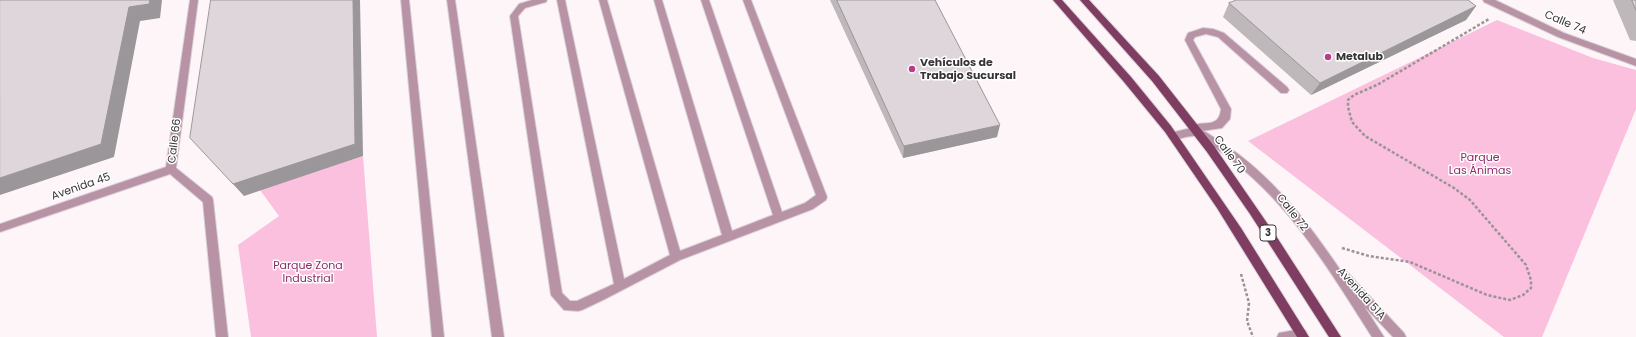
<!DOCTYPE html>
<html>
<head>
<meta charset="utf-8">
<style>
	body { margin:0 }
	canvas { display:block; background:#fef5f9 }
</style>
</head>
<body>
<canvas width="1636" height="337"></canvas>
<script>
const g = document.querySelector('canvas').getContext('2d');
g.lineJoin = 'round';
function fillPath(path, color) { g.fillStyle = color; g.fill(path, 'evenodd'); }
function stroke(path, color, width, dash) { g.strokeStyle = color; g.lineWidth = width; g.lineCap = dash ? 'butt' : 'round'; g.setLineDash(dash || []); g.stroke(path); }
function drawText(font, color, halo, rows, align = 'center') {
  g.font = font + ' Poppins,sans-serif'; g.lineWidth = 3; g.setLineDash([]); g.textBaseline = 'middle'; g.strokeStyle = halo; g.fillStyle = color; for (const [text, x, y, turn = 0] of rows) {
    g.save(); g.translate(x, y); g.rotate((+turn || 0) * Math.PI / 180); g.textAlign = isNaN(turn) ? turn : align; if (halo) g.strokeText(text, 0, 0); g.fillText(text, 0, 0); g.restore();
  }
}
fillPath(new Path2D(`
	M1497,20l96,38 43,12v39l-94,228h-38l-256,-196z
	M363,156l14,181h-126l-13,-92 41,-29 -19,-26z`), '#fbc0de');
const service = new Path2D(`
	M190,0h8l-22,168 36,29 1,3 15,137h-12l-13,-135 -33,-28 -170,58v-8l166,-57z
	M401,0h8l35,337h-12z
	M447,0h8l49,337h-12z
	M532,0h15l-1,2 -21,6 -7,8 44,277 8,8h7l37,-17 -57,-284h8l59,279 46,-24 -71,-255h8l73,251 42,-16 -68,-235h8l70,231 41,-16 -72,-215h8l73,212 23,-9 11,-8 -73,-195h8l76,197 -1,3 -13,9 -133,51 -75,39 -23,11 -4,1 -14,-1 -13,-15 -41,-279 9,-12z
	M1203,28l10,1 11,4 63,54 2,3 -2,3h-6l-63,-56 -12,-3 -11,3 -2,3 38,69 -1,10 -8,9 -27,4 -3,-1 -2,-3 2,-3c14,-4 27,3 29,-16l-36,-69 3,-7z
	M1301,329l4,1 2,4 -2,3h-28l2,-4z`);
const minor = new Path2D(`
	M1483,0h12l69,33 72,26v7l-78,-29 -74,-35z
	M1191,128c12,0 20,8 30,14 50,32 87,80 120,129l6,1 57,61 2,4h-13l-29,-31 20,31h-12c-42,-66 -82,-134 -146,-181 -9,-7 -19,-15 -30,-20 -9,-1 -19,5 -26,3l-2,-3 2,-3z`);
const primary = new Path2D(`
	M1053,0h9l69,77 40,49 70,102 68,109h-12l-80,-129 -52,-76 -41,-50z
	M1080,0h9l70,76 55,70 64,93 63,98h-12l-79,-123 -43,-62 -55,-71z`);
stroke(service, '#dad2d6', 2);
stroke(minor, '#dad2d6', 2);
stroke(primary, '#dad2d6', 2);
stroke(new Path2D(`
	M1342,248l27,8 41,6 77,33 23,5 13,-5 8,-7v-8l-5,-15 -56,-65 -16,-12 -89,-52 -13,-14 -4,-15v-7l6,-5 23,-10 112,-66
	M1241,274l8,29 -2,18 6,16`), '#9a9496', 2.5, [3, 2]);
fillPath(service, '#b892a5');
fillPath(minor, '#b892a5');
fillPath(primary, '#7e3d61');
fillPath(new Path2D(`
	M830,0h105l62,137 -94,21z
	M1613,0h23v41l-6,-1z
	M1229,3l247,3 -10,14 -155,75 -88,-78z`), '#bfb8bb');
fillPath(new Path2D(`
	M150,0h12l-2,18 -20,3 -26,136 -114,38v-17l129,-171z
	M353,0h7l3,156 -119,40 -11,-12z
	M1476,6l-10,14 -155,75 9,-12z
	M1000,125l-3,12 -94,21 1,-12z`), '#9b9699');
const building = new Path2D(`
	M0,0h150l-1,4 -20,3 -28,137 -101,34z
	M211,0h142l2,144 -122,40 -43,-46z
	M837,0h98l65,125 -96,21z
	M1237,0h231l8,6 -156,77 -91,-80z
	M1632,0h4v10z`);
fillPath(building, '#ded6da');
stroke(building, '#9b9699', 1);
for (const [x, y, r, color] of [
	[1328,57,4,"#ba3c89"],
	[912,69,4,"#ba3c89"]
]) { const dot = new Path2D(); dot.arc(x, y, r, 0, 2 * Math.PI); g.fillStyle = color; g.fill(dot); stroke(dot, '#fff', 1.5); }
for (const [x, y, w] of [
	[1268,233,16]
]) { const box = new Path2D(); box.roundRect(x - w / 2, y - 8, w, 16, 3); g.fillStyle = '#fff'; g.fill(box); stroke(box, '#373435', 1); }
drawText('bold 10px', '#373435', null, [
	["3",1268,233]
]);
drawText('11px', '#373435', '#fff', [
	["Calle 74",1565,23,23],
	["Calle 66",175,141,-83],
	["Calle 70",1229,155,54],
	["Avenida 45",81,187,-19],
	["Calle 72",1292,213,52],
	["Avenida 51A",1361,294,48]
]);
drawText('bold 11px', '#373435', '#fff', [
	["Metalub",1336,57],
	["Vehículos de",920,63],
	["Trabajo Sucursal",920,76]
], 'left');
drawText('11px', '#8d2967', '#fff', [
	["Parque",1480,158],
	["Las Ánimas",1480,171],
	["Parque Zona",308,266],
	["Industrial",308,279]
]);
</script>
</body>
</html>
